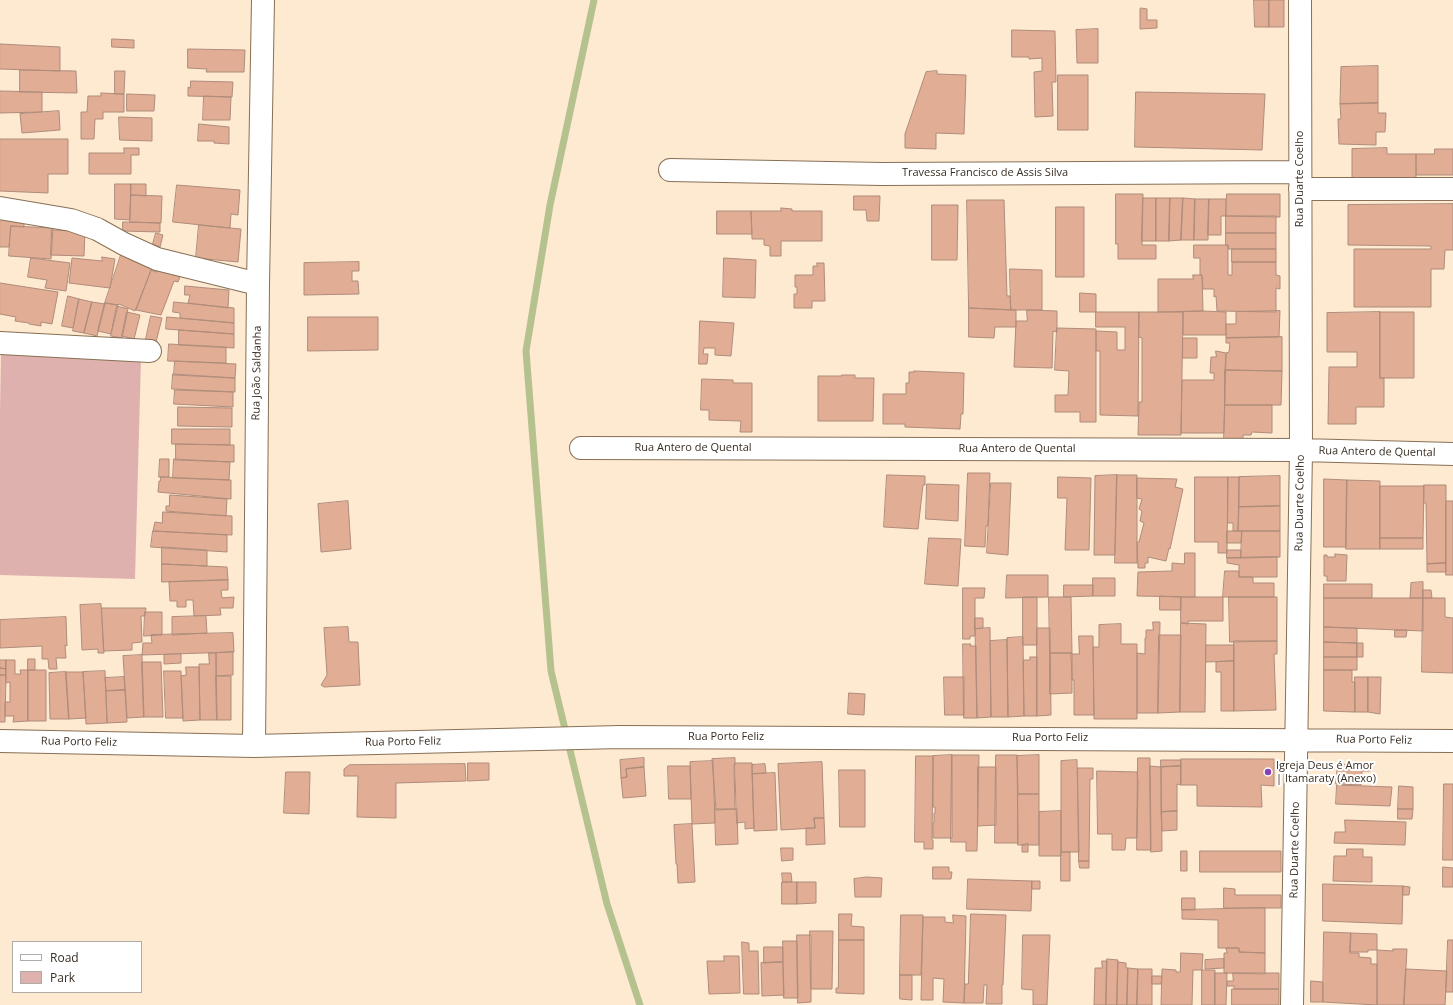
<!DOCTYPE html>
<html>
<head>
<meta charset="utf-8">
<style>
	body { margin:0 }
	#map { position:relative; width:1453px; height:1005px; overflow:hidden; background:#fee9d1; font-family:"Open Sans",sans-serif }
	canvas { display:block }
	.legend { position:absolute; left:12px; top:941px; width:130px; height:52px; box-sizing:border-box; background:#fff; border:1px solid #afaba7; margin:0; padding:5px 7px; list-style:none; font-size:12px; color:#382d22 }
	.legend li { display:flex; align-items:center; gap:8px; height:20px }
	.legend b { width:20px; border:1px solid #afaba7 }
</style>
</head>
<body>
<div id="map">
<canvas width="1453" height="1005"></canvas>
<ul class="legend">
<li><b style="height:5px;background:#fff"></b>Road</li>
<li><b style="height:11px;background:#deb1ae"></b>Park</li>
</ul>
</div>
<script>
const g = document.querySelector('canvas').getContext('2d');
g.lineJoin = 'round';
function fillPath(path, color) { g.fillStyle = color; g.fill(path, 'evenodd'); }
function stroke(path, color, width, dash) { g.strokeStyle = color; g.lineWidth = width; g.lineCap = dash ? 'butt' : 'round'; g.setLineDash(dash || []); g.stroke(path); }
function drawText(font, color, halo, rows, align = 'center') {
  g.font = font + ' "Open Sans",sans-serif'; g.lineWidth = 4; g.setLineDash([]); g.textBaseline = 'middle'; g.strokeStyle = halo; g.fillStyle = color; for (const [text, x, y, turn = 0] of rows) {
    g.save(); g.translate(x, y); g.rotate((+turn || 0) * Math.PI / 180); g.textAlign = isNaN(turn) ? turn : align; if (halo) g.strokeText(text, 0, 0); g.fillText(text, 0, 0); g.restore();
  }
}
fillPath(new Path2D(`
	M1,354l140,4 -6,221 -135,-4v-163z`), '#deb1ae');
stroke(new Path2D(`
	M594,0l-44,205 -24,146 25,320 56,233 33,101`), '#b6c28e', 7);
const building = new Path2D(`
	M1254,0h15v27h-14z
	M1269,0h15v27h-15z
	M1141,8l6,1v11h10v8l-17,1v-20z
	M1098,29v34h-21l-1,-33z
	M1012,30l43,1 1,51h-4l1,34 -18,1 -1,-45 8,-1v-13l-13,1v-2h-17z
	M112,39l22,1v8l-22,-1z
	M0,44l60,3v24l-60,-2z
	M188,49l57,1 -1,22h-38l1,-3 -19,-1z
	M1378,66v37l-38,1 1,-37z
	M20,70l56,1 1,22 -57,-1z
	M115,71h10l-1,23h-9z
	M937,71v3l29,1 -2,59 -28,-1v16l-31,-1v-14l21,-62z
	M1058,75h30v55h-30z
	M191,81l42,1 -1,15 -44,-1v-9l2,1z
	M0,91l42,1v20l-42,1z
	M1136,92l129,2 -3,56 -127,-3z
	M101,93l23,1v18h-21v7h-8l-1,20h-13v-27h6l1,-16h13z
	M127,94l28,1 -1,16h-27z
	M204,96l27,1 -1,23h-27z
	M1378,103v10h8l-1,19h-9v13l-37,-1 -1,-25h3l-1,-15z
	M59,111l1,19 -38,3 -2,-19z
	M119,117l33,1v23l-32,-1z
	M199,124l30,3v17l-15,-1v-2h-16z
	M0,139h68v35h-20v19l-48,-2z
	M124,148h15v7h-8v19h-42v-21h35z
	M1387,148v6h29v28l-64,-2v-31z
	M1435,149h18v26h-37v-21h18z
	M115,184h16l-1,36 -15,-1z
	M131,184h15v12l-15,-1z
	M177,185l63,5 -2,25 -7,-1 -1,14 -57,-6z
	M1116,194h27l-1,51h14v14h-38v-15h-2z
	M1227,194h53v23l-54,-1z
	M131,195l31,1 -1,27 -31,-1z
	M854,196h26l-1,25h-12l-1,-11h-12z
	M1143,198h13v43h-14z
	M1156,198h14l-1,43h-13z
	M1170,198h13l-2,42 -12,1z
	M1183,198l12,1 -1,41h-13z
	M1195,199h14l-1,41h-14z
	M1209,199h17v17h-5v19h-13z
	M967,200h37l3,96h3l1,14 -42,-2z
	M1453,204v46h-8l-1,19h-13v38h-77v-58h77v-3l-83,-1v-40z
	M932,205h26l-1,55h-25z
	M1056,207h28v70h-28z
	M781,208l11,1v2h30v30h-41v15h-11v-10l-6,-1v-6h-12l-1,-28h30z
	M717,211h34l1,23h-35z
	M1226,216h50v17h-50z
	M0,218l24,1v8l-13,-1 -2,21h-9z
	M123,222l37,1v9l-37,-1z
	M199,225l42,4 -3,33 -42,-4z
	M11,226l42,2 -2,31 -42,-3z
	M52,230l33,1 -1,25 -33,-1z
	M156,233l7,2 -3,12 -7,-3z
	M1226,233h50v16h-48v-4h-2z
	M1194,245h34v30h4v-13h44v13l4,1v13l-4,-1v24l-59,-1 -1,-15 -2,1v-8h-11l-1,-14h-2v-17h-6z
	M1232,249h44v13h-44z
	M121,255l31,13 -17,43 -16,-7 -1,1 -13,-2z
	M102,257l13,2 -5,29 -41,-5 3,-25 30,3z
	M31,258l39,5 -4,28 -21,-3 2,-8 -19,-3z
	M724,258l32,2 -1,38 -32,-1z
	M359,262v9h-7v10h6l1,13 -55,1v-32z
	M817,263h7l1,38h-13v7h-18v-14h3v-7h-2v-12h18v-9h4z
	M158,266l23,8 -3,8 -4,-1 -13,34 -25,-5 15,-40 5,2z
	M1010,269l32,1v40h-31z
	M1193,275h9l1,36 -45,1v-33h35z
	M0,283l58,9 -6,32 -11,-2v4l-12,-2v-1l-14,-2 1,-4 -16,-3z
	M185,286l44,4 -1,18 -40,-5 2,-8h-5z
	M1080,293l16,1v18h-16z
	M68,296l11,3 -6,29 -11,-2z
	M79,299l13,3 -8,31 -11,-2z
	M92,302l13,2 -8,32 -13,-3z
	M174,302l60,6v15l-54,-5v-5l-7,-1z
	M105,303l13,2 -7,29 -13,-3z
	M117,306l11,3 -6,29 -11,-2z
	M969,308l47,2v17h-21l-1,11 -25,-1z
	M1027,310l30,1v21l-4,-1 -1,37 -38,-1 2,-46h11z
	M1203,311l23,1v23h-43v-23z
	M1280,311l-1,26 -53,1v-14h10v-12z
	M127,312l13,3 -6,24 -12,-3z
	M1096,312h43l-1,104 -38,-1v-64h-4v-20l21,1v18h8v-23h-29z
	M1139,312h44l-2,123h-43l1,-33h3v-64l-3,-1z
	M1380,312h34v66h-34z
	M1380,312v66h4v29h-28v17h-28l1,-57h28v-15h-30v-39z
	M151,316l11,2 -6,24 -10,-3z
	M167,317l67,6v11l-68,-5z
	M308,317h70v33l-70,1z
	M700,321l34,2 -3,33 -16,-1v-7h-11l-1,6h5l-1,10h-8z
	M1057,328l39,1v93h-16v-10h-25v-17h13l1,-24 -14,-1z
	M179,330l55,4v14l-55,-3z
	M1282,337v34l-57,-1 1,-17 3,-1 1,-9h-4v-5z
	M1183,338h14v20h-14z
	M169,344l57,3v16l-58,-2z
	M1216,351l10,2 -2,80h-43l1,-53h32v-7h-4l1,-16h5z
	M175,361l61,3 -1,14 -61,-3z
	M1225,370l57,1 -1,34h-56z
	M914,371l50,2 -1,41h-2l-1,15 -55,-2v-3h-22v-30h23v-11h3v-11h5z
	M173,374l62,4v14l-63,-3z
	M842,375h13v3h19l-1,43h-55v-45h23z
	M702,379l31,1v3h19v49h-12l1,-11 -32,-1v-10h-8z
	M175,390l58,2v15l-59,-3z
	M1225,405h47v28l-20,-1 -1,3h-8v5h-19z
	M178,407l54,1v19l-54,-1z
	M172,429h58v16l-58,-1z
	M176,444l58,1v17l-58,-2z
	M160,459h9v18h-10z
	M174,459l56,3 -1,18 -56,-2z
	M968,473h22l-2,53h-2l-1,21 -20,-1z
	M887,475l38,1v9h-2l-5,44 -34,-2z
	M1117,475l-2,80h-21l1,-79z
	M1117,475h20v88h-22z
	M1280,476v30l-41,1v-30z
	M161,477l70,3v19l-73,-7 1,-11h1z
	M1058,477l33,1 -2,72h-24l2,-52h-9z
	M1195,477h33l-1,76h-9v-11h-23z
	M1228,477h11l-1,54h-5v-8h-5z
	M1137,478l40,1 -2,8 8,2 -13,60 -1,-1 -3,13 -18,-4v6h-3v5h-7l-1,-26h2l5,-19 -4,-2 2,-10 -3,-2 3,-10 -5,-1z
	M1324,479l23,1 -1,67h-22z
	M1347,480l33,1v68h-34z
	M991,483h20l-3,72 -21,-2z
	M927,484l32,1 -1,36 -32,-2z
	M1424,485h22v78l-19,1 -1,-61h-2z
	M1380,486h44l-1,52h-43z
	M170,495l57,4 -1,17 -60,-5v-5h3z
	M348,501l3,48 -30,3 -3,-48z
	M1446,501h7v74h-7z
	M1280,506v25h-42l1,-24z
	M163,512l69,4v19l-79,-4 2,-9 7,1z
	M153,531l74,4v17l-76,-5z
	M1227,531h15l-1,12h-14z
	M1242,531h38v26l-39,1z
	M929,538l32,1 -3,47 -33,-2z
	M1380,538h43v11h-43z
	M162,547l45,3v16l-45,-2z
	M1227,550h14v8h-14z
	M1185,553h10v44l-58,-1 1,-24 34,-1v-8l12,1z
	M1335,554l12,1 -1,26h-19v-5h-3v-21h3v2h8z
	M1277,557v20h-38v-12l-12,-2v-5z
	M1446,563v9h-19v-8z
	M162,564l65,3 1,13 -66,2z
	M1225,571h14v6h14v6h21v14h-51z
	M1007,575h41v22l-42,1z
	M1093,578h22v18h-22z
	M228,580v10h-7l1,8 12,-1 -1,11h-13l1,7 -27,1 -1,-16h-7v7h-9v-6h-7l-1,-19z
	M1423,582v16h-13l1,-15z
	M1324,584h48v14h-48z
	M1064,585h29v11l-29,1z
	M963,588h22l-1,10h-9v38h-5v3h-7z
	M1423,590h8l1,8h-9z
	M1160,596l21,1v13h-21z
	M1023,597h14v48h-14z
	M1049,597h22l1,56h-22z
	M1181,597h42v24h-35v3l-7,-1z
	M1229,597h48v44l-47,1z
	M1324,598h99v33l-99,-4z
	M1423,598h22v19l8,1v55l-31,-1z
	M101,604l3,49h-6v-4l-16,1 -2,-45z
	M102,608h44l-1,8h-4l1,26 -10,1v7l-28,1z
	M145,612h17v23l-18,1z
	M206,616l1,17 -35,2v-18z
	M66,617l1,29 -2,-1 1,13h-10l1,11h-8l-1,-10h-6v-13l-42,2v-28z
	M975,618h8v10l-8,1z
	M1153,622h7l-2,91h-21v-60l8,1v-16h1v-8h7z
	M1181,623l25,1 -1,88h-25z
	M1121,624v20h16v75h-43l-1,-72h6v-22z
	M348,627l1,15h9l2,43 -36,2 -3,-2 6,-10 -3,-47z
	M1324,627l33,1v15l-33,-1z
	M990,628l1,89 -14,1 -2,-89z
	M1037,628h13l1,87 -14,1z
	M1395,630h12l-1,7h-11z
	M233,633l1,19 -92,3 1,-12h9l-1,-8z
	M1159,635h22l-1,77 -22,1z
	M1079,636h14l1,79h-20v-35h-2l-1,-26h8z
	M1023,637l1,79 -16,1 -1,-79z
	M1007,640l1,77h-17l-1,-76z
	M1234,641h43v13h-3l2,56 -42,1z
	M1324,642l33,1v14h-33z
	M1357,643h6v14h-6z
	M963,644h8l-1,2h6l1,72h-13z
	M1206,645h28v16l-28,1z
	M233,652v23l-17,1v-23z
	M209,653h7l1,67h-17l-1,-56h10z
	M1050,653h22v40l-22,1z
	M181,654v9l-17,1v-9z
	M142,655l2,62 -17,1 -4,-62z
	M1030,657h7v59h-13l-1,-56h7z
	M1324,657h33v13h-33z
	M28,659h7v11h-7z
	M0,660h6v9l-6,-1z
	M6,660h9v14h6l-1,-4h8v51l-15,1 1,-6h-9v-14h5v-20l-4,1z
	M1234,661v50h-13v-39h-5v-10z
	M142,662h19l2,55h-19z
	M186,667h13l1,53 -17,1 -2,-45 5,-1z
	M0,668l6,1v6h-6z
	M28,670h18v51h-18z
	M1324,670h28v12h3v30l-31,-1z
	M105,671l2,52 -21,1 -3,-52z
	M164,671h17l2,47h-17z
	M66,672h17l3,46 -17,1z
	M66,672l3,47h-19l-1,-46z
	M0,675h6l-1,47h-5z
	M216,676h15v44h-14z
	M124,677l1,13 -19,1 -1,-13z
	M944,677h20v38h-19z
	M1355,677h13v35h-13z
	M1368,677h13l-1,37 -12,-2z
	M125,690l2,32 -20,1 -1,-32z
	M849,693l16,1 -1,21 -16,-1z
	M952,755h27l-2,96h-11v-9h-15z
	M952,755v83h-19v-15h1v-10h1v-6h-2v-51z
	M996,755h21l1,88h-23z
	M1039,755v39h-21l-1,-38z
	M916,756h17l-1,84h1v9h-9v-7h-9z
	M644,758v9l-18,2 1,8 -6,1 -1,-18z
	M735,758v7h-1l1,44 -19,1 -4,-51z
	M1138,758h12l1,92h-14z
	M1181,759h93v27l-13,-1 1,22 -65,-1v-21h-16z
	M1077,760l2,92h-18v-91z
	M1161,760h20v6l-20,1z
	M713,761l2,62 -23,1 -2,-62z
	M822,762l2,56h-10l1,10 -34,2 -3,-66z
	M468,763h21v17l-21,1z
	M735,763h17l2,65 -9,1v-7l-8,1z
	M465,764l1,17 -70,2v35l-39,-1 1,-41h-14v-7l5,-4z
	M765,764l1,9 -14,1v-9z
	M1338,764l32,1v6h-8l-1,14 -25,-1z
	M668,766h22l1,33h-22z
	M1150,766l11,1 1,84 -11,1z
	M1181,766v19l-4,-1v27l-16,1v-45z
	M644,767l2,29 -23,2 -2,-20 6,-1 -1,-8z
	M978,767h18v58l-18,1z
	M1078,768h15v11h-3l-1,82h-10z
	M839,770h26v57h-25z
	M1097,771l40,1 1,10 -1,56h-11l-1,12h-13v-16h-14z
	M286,772h24l-1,42 -25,-1z
	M775,773l2,57 -23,1 -2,-57z
	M1444,784h9v76h-10z
	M1337,785l55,2 -2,19 -54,-2z
	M1399,786l14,1v22h-15z
	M1018,794h21v51h-21z
	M715,809h22l1,35 -22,1z
	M1398,809h15l-1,10h-14z
	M1061,811v45h-22v-44z
	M1177,811v19l-15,1 -1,-19z
	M814,818h10l1,26 -19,1v-17h9z
	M1345,820l61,2 -1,23 -71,-2 1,-11h10z
	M692,824l3,58 -17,1 -1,-19h-1l-2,-39z
	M1028,844v8h-6v-7z
	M781,848h12v12l-11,1z
	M1347,849h16v8h9v25l-39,-1 1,-25h12z
	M1181,851h6v20h-6z
	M1200,851h81v21h-81z
	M1061,852h9v29h-9z
	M1079,861h10v7h-9z
	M933,867h16v5h3l-1,7h-18z
	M1443,867l10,1v19h-10z
	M782,873h9l1,9h-9z
	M867,877l15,1 -1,19h-26l-1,-18z
	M968,879l64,2 -1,30 -64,-2z
	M1032,881h8v8h-8z
	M782,882h15v22h-15z
	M797,882h19v21l-19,1z
	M1323,884l80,2 -1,38 -79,-3z
	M1403,886l7,1 -1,8h-6z
	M1224,888l11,1v6h46v13h-57z
	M1182,898h13v12h-13z
	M1265,908v45l-26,-1v-4h-21v-28l-36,-1v-9z
	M839,914h13l-1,12 13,1v13h-25z
	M971,914l35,1 -3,70h-1v19h-16l1,-19h-3l-1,18h-19l1,-19h3z
	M901,915h22l-2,60h-21z
	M953,915l13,1 -2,87 -21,-1 1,-23 -11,-1v22h-12l2,-83h22v5l8,1z
	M810,931h23l-1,58h-21z
	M1324,932l27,1 -1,20h9v4l12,1v6h6v41l-54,-3z
	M1351,933l26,1v16h-9v2h-18z
	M797,935h14v67l-13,1z
	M1023,935h27l-3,70h-14v-15l-11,-1z
	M839,940h25v54l-28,-1v-5h2z
	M1448,940h5v52h-7z
	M783,941h14l1,57h-14z
	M742,942l7,1v8h9l1,43h-15z
	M764,947h19v15l-19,1z
	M1226,948h13v4l26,1v21l-41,-1v-20h3z
	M1393,949h14l-3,56h-27v-55l16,1z
	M1181,953l22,1 -1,16h-9l-1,35h-31l1,-36 14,1v2h4z
	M724,956h15l1,37 -31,1 -2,-33h17z
	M1107,959l11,1 -1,45h-11z
	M1224,959v9l-19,1v-9z
	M1102,961h5l-1,44h-12l1,-37h7z
	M783,962l1,33 -22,1 -1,-33z
	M1118,962l8,1v5h2l-1,37h-10z
	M1128,968l10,1 -1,36h-10z
	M1138,969h14v36h-15z
	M1406,969l41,2 -2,34h-41z
	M1202,970h13v35h-13z
	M1215,973h12l-1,32h-11z
	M1233,973h46v16h-45v-3h-7v-5h6z
	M900,975h12v25l-12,-1z
	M1152,976h10l-1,8h-9z
	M1311,981l12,1v20h-12z
	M1232,989h47v16h-47z`);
fillPath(building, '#e1ad94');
stroke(building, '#af8c7b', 1);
const minor = new Path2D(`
	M670,170l212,4 418,-2
	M1300,189h153
	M0,208l71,12 26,9 27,15 33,15 101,25
	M0,343l150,8
	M581,448l720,2 152,4
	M0,741l254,5 366,-9 833,4
	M254,746l4,-462 5,-284
	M1292,1005l9,-555 -1,-450`);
stroke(minor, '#877055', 24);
stroke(minor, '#fff', 22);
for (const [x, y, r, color] of [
	[1268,772,4,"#8840b3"]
]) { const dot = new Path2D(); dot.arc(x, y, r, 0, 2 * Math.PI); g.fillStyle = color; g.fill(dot); stroke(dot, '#fff', 1.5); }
drawText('11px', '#382d22', '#fff', [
	["Travessa Francisco de Assis Silva",985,173],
	["Rua Duarte Coelho",1300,179,-90],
	["Rua João Saldanha",257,373,-89],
	["Rua Antero de Quental",693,448],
	["Rua Antero de Quental",1017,449],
	["Rua Antero de Quental",1377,452,1],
	["Rua Duarte Coelho",1300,503,-89],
	["Rua Porto Feliz",726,737],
	["Rua Porto Feliz",1050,738],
	["Rua Porto Feliz",1374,740,1],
	["Rua Porto Feliz",79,742,1],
	["Rua Porto Feliz",403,742,-1],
	["Rua Duarte Coelho",1295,850,-89]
]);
drawText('11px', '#382d22', '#fff', [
	["Igreja Deus é Amor",1276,766],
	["| Itamaraty (Anexo)",1276,779]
], 'left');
</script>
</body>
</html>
